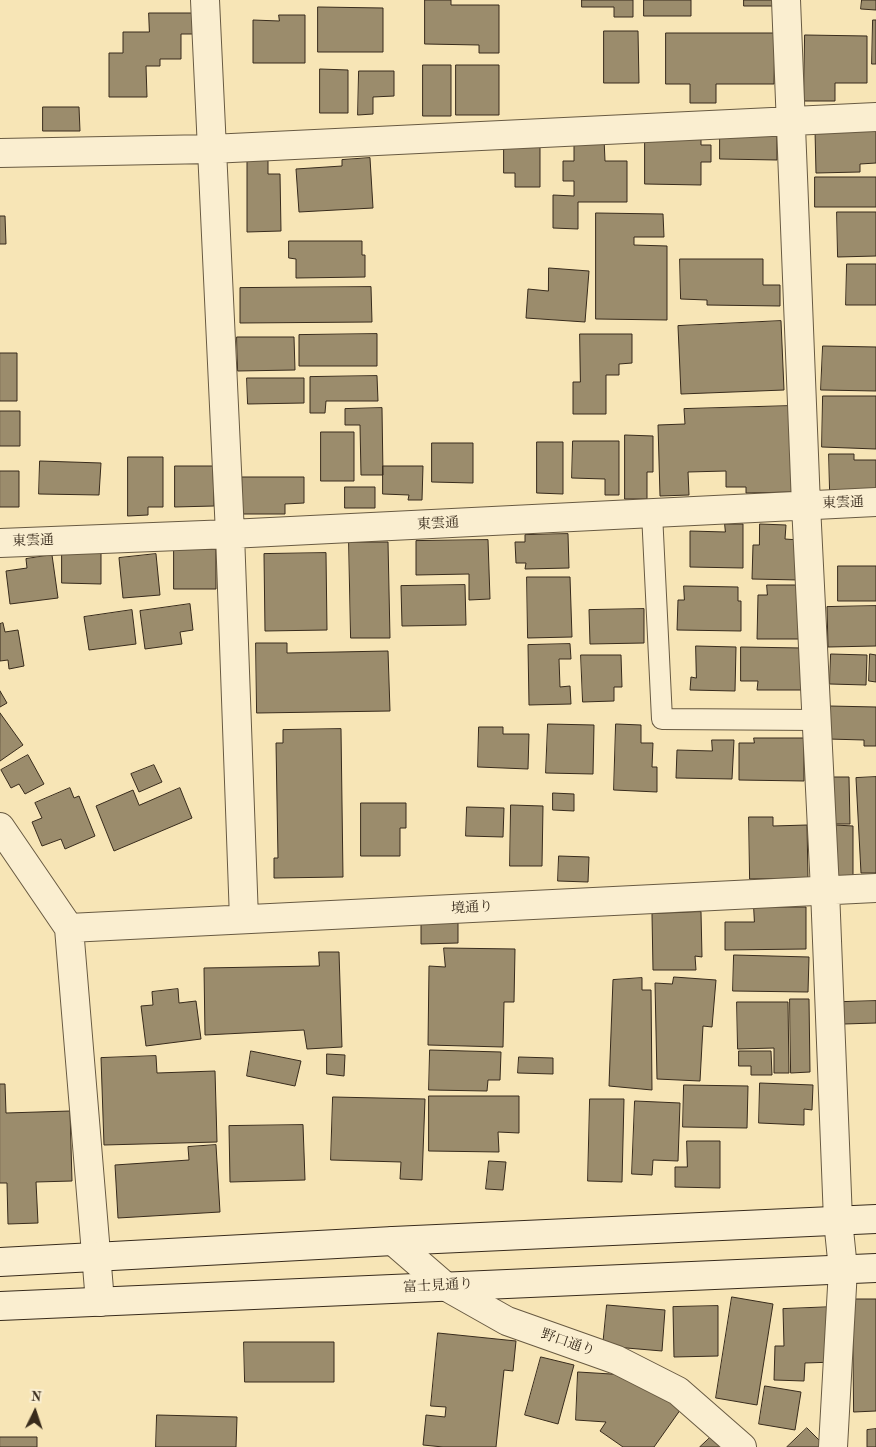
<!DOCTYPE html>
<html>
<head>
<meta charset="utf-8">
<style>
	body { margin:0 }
	#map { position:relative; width:876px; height:1447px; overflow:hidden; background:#f7e5b6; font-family:"Old Standard TT",serif }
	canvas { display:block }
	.north { position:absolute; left:10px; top:1387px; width:50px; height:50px; -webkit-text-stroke:4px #faeed0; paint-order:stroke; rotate:4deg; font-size:14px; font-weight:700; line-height:20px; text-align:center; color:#382b1c }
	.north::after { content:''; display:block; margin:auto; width:18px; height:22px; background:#382b1c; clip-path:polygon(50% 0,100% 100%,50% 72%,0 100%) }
</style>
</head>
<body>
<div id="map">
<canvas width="876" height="1447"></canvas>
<div class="north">N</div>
</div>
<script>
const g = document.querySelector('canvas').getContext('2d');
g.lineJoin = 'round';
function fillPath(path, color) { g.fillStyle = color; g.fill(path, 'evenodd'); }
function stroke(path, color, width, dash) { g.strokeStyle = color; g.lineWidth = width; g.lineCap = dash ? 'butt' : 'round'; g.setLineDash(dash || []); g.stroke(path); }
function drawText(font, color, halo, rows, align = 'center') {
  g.font = font + ' "Old Standard TT","Noto Serif JP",serif'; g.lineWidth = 4; g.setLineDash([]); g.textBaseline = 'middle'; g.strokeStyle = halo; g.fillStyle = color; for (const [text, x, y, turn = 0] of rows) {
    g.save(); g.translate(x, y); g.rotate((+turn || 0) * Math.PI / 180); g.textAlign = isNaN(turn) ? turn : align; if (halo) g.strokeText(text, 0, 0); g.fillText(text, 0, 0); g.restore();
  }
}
const building = new Path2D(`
	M425,0h26v5h48v48h-20v-8l-54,-1z
	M582,0h51v17h-19v-10h-32z
	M644,0h47v16h-47z
	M744,0h30v6h-30z
	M862,0h14v10l-15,-1z
	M318,7l65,1v44h-65z
	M149,13h48v21h-16v25h-21v7h-14l1,31h-38v-44h14v-21h26z
	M279,15h26v48h-52v-43l26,1z
	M873,20h3v44h-4z
	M604,31h34l1,52h-35z
	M666,33h109l-1,51h-58v19h-26v-19h-24z
	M805,35l62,1v47h-32v18h-31z
	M423,65h28v51h-28z
	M456,65h43v50h-43z
	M320,69l28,1v43h-28z
	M359,71h35v25l-21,1v17l-15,1z
	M43,107h36l1,24h-37z
	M876,129v34l-16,1v8l-44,1 -1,-43z
	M720,131h57v29l-57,-1z
	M645,136h56v9h10v17h-10v23l-56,-1z
	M604,138l1,23h22v41h-49v27l-25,-1v-33l21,1v-15h-11v-20h11v-22z
	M504,144h36v43h-25v-14h-11z
	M268,155v19h12l1,57 -34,1v-76z
	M370,158l3,50 -74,4 -3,-43 46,-3v-6z
	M815,177h61v30h-61z
	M837,212h39v44l-38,1z
	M596,213l67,1 1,23h-30v8l33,1v74l-71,-1z
	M0,216h5l1,28h-6z
	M289,241h73v14h3v22l-69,1v-19l-7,-1z
	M680,259h83v26h17v21l-73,-1v-5l-26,-1z
	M847,264h29v41h-30z
	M549,268l40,3 -4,51 -59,-4 2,-29 20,2z
	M371,287l1,35 -132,1v-35z
	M781,321l3,69 -103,4 -3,-68z
	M377,334v32h-78v-31z
	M580,334h52v29l-13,1v11h-13v39h-33v-32h7z
	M237,337h57l1,33 -57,1z
	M823,346l53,1v44l-55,-1z
	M0,353h17v48h-17z
	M377,376l1,25h-52l-1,12h-15v-36z
	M247,378h57v25l-56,1z
	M823,396h53v53l-54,-2z
	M791,406l2,86 -47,1v-6h-20v-16l-38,1 1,23 -29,1 -2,-71 27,-1 -1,-15z
	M382,408l1,67h-22l-1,-50h-15v-16z
	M0,411h20v35h-20z
	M321,432h33v49h-33z
	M625,435l28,1v36h-6v27h-22z
	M573,441h46v54h-14v-16l-33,-1z
	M537,442h26v52l-26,-1z
	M432,443h41v40l-41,-1z
	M829,454h25v6h22v31h-46z
	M128,457h35v50h-15v8l-20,1z
	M40,461l61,2 -2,32 -60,-1z
	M175,466h38l1,40 -39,1z
	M383,466h40l-1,34h-14l1,-5 -26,-1z
	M0,471h19v36h-19z
	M242,477h62v26l-19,1v10h-42z
	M345,487h30v21h-30z
	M725,524h18v44l-53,-1v-36l35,1z
	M760,524l26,1 -1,14 14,1v40l-47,-1 1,-34h6z
	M568,534l1,34 -44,1 1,-6h-10l-1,-21h10v-7z
	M488,540l2,59 -21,1v-26l-53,1v-34z
	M349,542h39l2,96h-39z
	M174,549h42v40h-42z
	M62,553h39v31l-39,-1z
	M326,553l1,77 -62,1 -1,-77z
	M156,554l4,41 -37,3 -4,-40z
	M52,555l6,43 -48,6 -4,-33 21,-3 -1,-9z
	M838,566h38v35h-38z
	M527,577h43l2,60 -44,1z
	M465,585l1,40 -64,1 -1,-40z
	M767,585h37v54h-47l1,-44h9z
	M684,586l54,1v14h3v30l-64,-1 1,-30h6z
	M190,604l3,26 -13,2 2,12 -37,5 -5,-38z
	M876,606v40l-48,1 -1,-40z
	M644,609v34l-54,1 -1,-34z
	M132,610l4,34 -47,6 -5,-33z
	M3,623l2,9 13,-2 6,36 -15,3 -1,-9 -8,1v-37z
	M256,643h31v10l101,-2 2,60 -133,2z
	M570,644l1,15h-12l1,28 10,-1 1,18 -42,1 -1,-60z
	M696,646l40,1 -1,44 -45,-1 1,-13 5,1z
	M741,647l61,1 -1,42h-44l1,-9h-17z
	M831,654l36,1 -1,30 -36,-1z
	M870,654l6,1v27l-7,-1z
	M581,655h40l1,32h-8v14l-31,1z
	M0,691l7,12 -7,4z
	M829,706l47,1v39h-12v-6l-36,-1z
	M0,713l23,32 -23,16z
	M548,724l46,1 -1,49 -47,-1z
	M616,724l25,1v18h12l-1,24h5v25l-43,-2z
	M479,727h24v7h26l-1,35 -50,-2z
	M341,729l2,148 -69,1v-20h4l-2,-115h7v-13z
	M754,738h50v43l-65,-1v-37h15z
	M712,740h22l-2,39 -56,-1 1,-28 35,1z
	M28,755l16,29 -19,10 -6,-10 -8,4 -10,-18z
	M154,765l8,17 -23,10 -8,-18z
	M832,777h17l1,47h-17z
	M876,777v96h-15l-5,-95z
	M70,788l4,10 5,-2 16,40 -30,13 -4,-10 -19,7 -10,-24 10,-4 -7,-15z
	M180,788l12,30 -78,33 -18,-45 37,-16 6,15z
	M553,793l21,1v17l-21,-1z
	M361,803h45v25h-6v28h-39z
	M511,805l32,1 -1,60h-32z
	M467,807l37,1 -1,29 -37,-1z
	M749,817h24v9l34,-1 1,53 -58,1z
	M835,825l18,1v51h-19z
	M559,856l30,1 -1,25 -30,-1z
	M754,907h52v42l-81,1v-28h29z
	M701,912l1,45 -7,-1 1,14h-43l-1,-56z
	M458,921v22l-37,1v-22z
	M444,948l71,1 -1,53h-10l-1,45 -75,-2 1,-79 16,1z
	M319,952h20l3,95 -35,2 -3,-19 -99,5 -1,-67 115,-2z
	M734,955l75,2 -1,35 -75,-1z
	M674,977l42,3 -4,47 -9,-1 -3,55 -43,-2 -2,-96 17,1z
	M642,978v12h9l1,100 -43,-4 4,-106z
	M178,989l1,14 17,-2 5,38 -55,7 -5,-40 12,-1 -1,-13z
	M790,999h19l1,73 -19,1z
	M876,1001v22l-32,1 -1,-22z
	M737,1002h51l1,71h-15v-25l-36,1z
	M430,1050l71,2 -1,28h-12l-1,11 -58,-1z
	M251,1051l50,10 -6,25 -48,-10z
	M739,1051h32l1,24h-21v-9h-12z
	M327,1054l18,1 -1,21 -17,-2z
	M156,1056l1,17 58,-2 2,71 -113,3 -3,-87z
	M519,1057l34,1v16l-35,-1z
	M760,1083l53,2 -1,25 -8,-1v16l-45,-2z
	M0,1084h5l1,29 64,-2 2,70 -36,1 2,41 -30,1 -1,-41h-7z
	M684,1085l64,1 -1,42 -64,-1z
	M429,1096h90v37l-21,-1 1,20 -70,-1z
	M333,1097l92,2 -3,81 -22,-1 1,-17 -70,-2z
	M590,1099h34l-2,83 -34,-1z
	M635,1101l45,2 -2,58 -25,-1 -1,15 -20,-1z
	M303,1125l2,55 -75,2 -1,-56z
	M687,1141h33v47l-45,-1v-20h12z
	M216,1145l4,67 -102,6 -3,-53 74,-5 -1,-13z
	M489,1161l17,1 -3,28 -17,-1z
	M732,1297l41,7 -16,101 -41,-7z
	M853,1299h23v112l-22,1z
	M607,1305l58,5 -3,41 -59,-5z
	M718,1306v50l-44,1 -1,-50z
	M834,1307l2,55 -31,1 -1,18 -30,-1 1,-34h9l-1,-37z
	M438,1333l78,8 -3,30 -9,-1 -8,77h-53l-20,-2 3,-30 19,2 1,-10 -15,-1z
	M244,1342h90v40h-89z
	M541,1357l33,8 -16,59 -33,-9z
	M578,1372l66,4 39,30 -29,41h-31l-23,-16 6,-9 -30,-2z
	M765,1386l36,6 -6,38 -36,-6z
	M157,1415l80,2 -1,30h-80z
	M807,1428l19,19h-39z
	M876,1429v18h-9v-17z
	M713,1435l11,12h-24z
	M0,1437h37v10h-37z`);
fillPath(building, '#9b8c6c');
stroke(building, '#382b1c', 1);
const lane = new Path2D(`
	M652,513l10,206 155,1`);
const street = new Path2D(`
	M205,0l25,534 14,385
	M786,0l20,505 19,385 13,330 5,49 -10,178
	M0,153l211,-4 665,-32
	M0,543l230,-9 646,-32
	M0,827l69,101 31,374
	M69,928l807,-40
	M393,1241l52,45 62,35 110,39 61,31 64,56`);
const secondary = new Path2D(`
	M0,1262l393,-21 483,-22
	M0,1306l876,-38`);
stroke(lane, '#685a42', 22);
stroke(street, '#685a42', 30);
stroke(secondary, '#382b1c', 30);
stroke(lane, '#faeed0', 20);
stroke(street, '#faeed0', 28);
stroke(secondary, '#faeed0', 28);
drawText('14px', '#382b1c', '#faeed0', [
	["東雲通",843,503,-2],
	["東雲通",438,524,-3],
	["東雲通",33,541,-2],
	["境通り",472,908,-3],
	["富士見通り",438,1286,-3],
	["野口通り",568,1343,19]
]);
</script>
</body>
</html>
